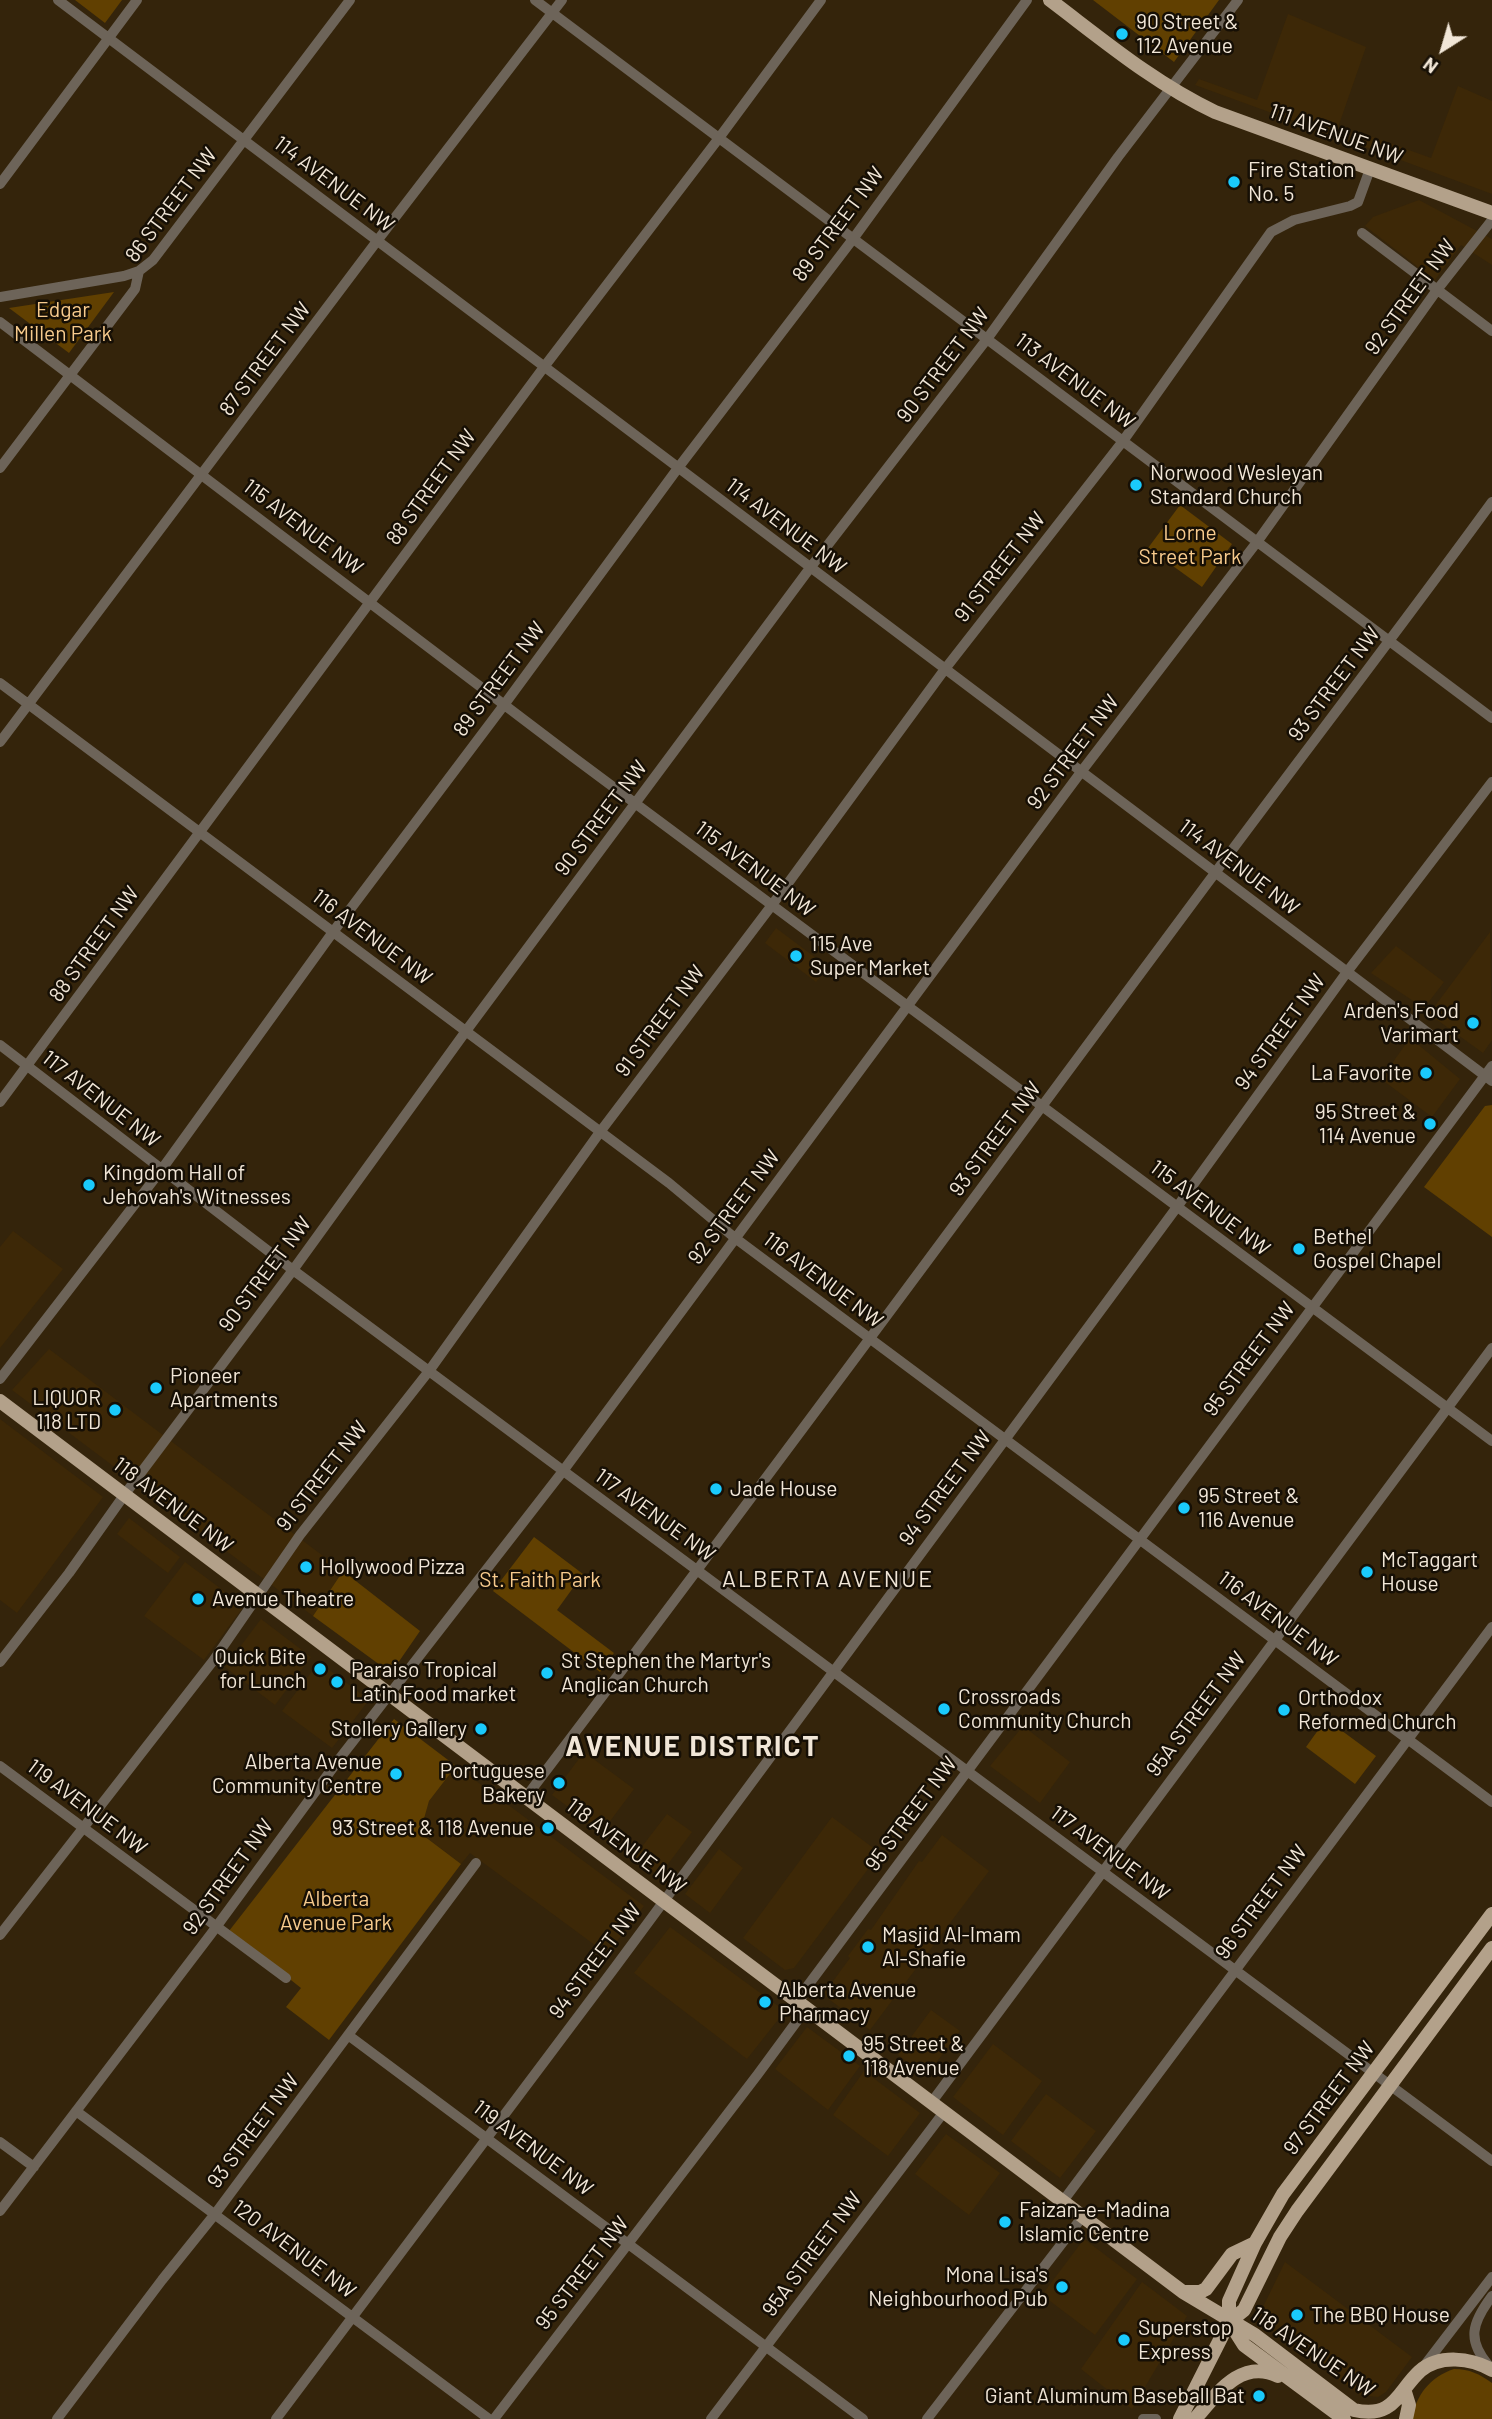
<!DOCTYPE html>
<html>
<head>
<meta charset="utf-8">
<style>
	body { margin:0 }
	#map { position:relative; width:1492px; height:2419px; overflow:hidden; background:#34240b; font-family:Barlow,sans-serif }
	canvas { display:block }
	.north { position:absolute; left:1408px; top:14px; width:70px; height:70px; -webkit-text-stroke:5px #160f05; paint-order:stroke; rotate:217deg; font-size:19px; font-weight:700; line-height:28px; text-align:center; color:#f1e6d7 }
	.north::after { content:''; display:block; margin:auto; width:24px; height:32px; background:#f1e6d7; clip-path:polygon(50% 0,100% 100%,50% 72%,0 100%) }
</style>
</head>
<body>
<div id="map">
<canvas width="1492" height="2419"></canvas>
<div class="north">N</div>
</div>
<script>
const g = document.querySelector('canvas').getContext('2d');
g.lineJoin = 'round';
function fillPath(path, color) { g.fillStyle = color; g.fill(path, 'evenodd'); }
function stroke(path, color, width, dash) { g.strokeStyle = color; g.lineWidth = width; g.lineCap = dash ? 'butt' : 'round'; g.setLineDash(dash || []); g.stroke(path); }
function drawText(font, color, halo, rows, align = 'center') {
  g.font = font + ' Barlow,sans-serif'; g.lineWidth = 5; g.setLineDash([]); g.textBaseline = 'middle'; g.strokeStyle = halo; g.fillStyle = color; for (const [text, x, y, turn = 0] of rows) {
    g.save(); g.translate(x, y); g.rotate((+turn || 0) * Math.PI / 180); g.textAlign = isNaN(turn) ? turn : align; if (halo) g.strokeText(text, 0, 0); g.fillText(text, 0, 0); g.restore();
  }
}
fillPath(new Path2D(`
	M1288,14l78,33 -31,89 -140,-51 4,-6 58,21z
	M1458,86l34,15v93l-137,-51 4,-11 72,26z
	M1419,200l73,39v26l-31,-20 -26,35 -70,-54 8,-9z
	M776,928l52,39 -12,15 -51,-39z
	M1490,932l2,108 -9,13 -54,-39z
	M1396,946l48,36 -20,26 -53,-35z
	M1410,1038l50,41 -28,38 -51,-38z
	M13,1231l50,38 -63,79v-101z
	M49,1349l294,222 -30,45 -301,-226z
	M0,1419l103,78 -86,116 -17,-13z
	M129,1518l51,39 -12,16 -51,-39z
	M185,1562l59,44 -40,54 -60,-44z
	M261,1619l50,38 -36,48 -50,-38z
	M319,1662l50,38 -37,48 -50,-37z
	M1023,1726l47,36 -30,41 -50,-37z
	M584,1752l50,37 -32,43 -50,-37z
	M456,1766l188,140 -37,48 -137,-101 -9,11 -41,-31 9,-32z
	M667,1814l25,18 -33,44 -25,-19z
	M832,1817l48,36 -86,115 -9,2 -42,-32z
	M942,1835l47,36 -119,159 -44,-33 -1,-5 25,-34 -2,-2 20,-27 3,1 48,-69 3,1z
	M719,1849l24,19 -33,45 -25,-19z
	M670,1927l115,84 -38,48 -113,-86z
	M931,2010l29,21 -34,45 -28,-21z
	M807,2027l53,39 -32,44 -53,-41z
	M993,2044l49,37 -39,54 -50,-38z
	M864,2071l56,42 -32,43 -55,-41z
	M1046,2094l50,37 -36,47 -49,-37z
	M946,2134l54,39 -31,42 -54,-41z
	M1084,2239l53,40 -42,56 -53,-40z
	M1285,2262l127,95 -26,35 -8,5 -18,-2 -95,-71 -2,-17z
	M1142,2282l45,34 -55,93 -51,-40z`), '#3d2807');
fillPath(new Path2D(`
	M75,0h47l-17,23z
	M1093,0h126l-45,62z
	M114,292l-45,61 -60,-45z
	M1180,505l52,39 -30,43 -54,-39z
	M1492,1105v132l-68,-50 61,-81z
	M534,1537l49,37 -26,36 57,43 -14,19 -107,-81z
	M343,1571l77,60 -29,42 -78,-57z
	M394,1719l62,47 -27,35 -9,32 41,31 -132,176 -43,-33 15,-19 -72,-57z
	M1326,1719l50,37 -21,28 -49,-37z
	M1454,2369c16,0 25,5 38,14v36h-80c4,-24 18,-42 42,-50z`), '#614001');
stroke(new Path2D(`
	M58,0l1434,1081
	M535,0l957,718
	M0,184l137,-184
	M1362,233l130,98
	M0,297l124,-21 15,-5 14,-11 197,-260
	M0,322l573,435 919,684
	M0,468l135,-179 4,-18
	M0,683l669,500 66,55 757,564
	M0,742l377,-501 185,-241
	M0,1045l293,225 1199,891
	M0,1102l544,-735 175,-229 102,-138
	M0,1379l162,-210 171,-237 171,-227 174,-237 175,-229 174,-239
	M0,1662l69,-89 56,-79 168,-224 173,-239 344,-463 177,-229 131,-182 120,-157
	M0,1766l286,212
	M526,1797c233,-306 460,-616 689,-924 92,-124 186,-246 277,-371
	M0,1935l213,-274 87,-126 129,-164 171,-239 172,-227 173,-236 178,-228 148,-209 23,-12 56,-14 8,-4 12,-33
	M348,2035l515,384
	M931,2103l561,-755
	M76,2111l413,308
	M0,2142l34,25
	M1063,2201l429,-574
	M0,2211l211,-277 129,-176 223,-287 518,-699 176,-230 180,-252 55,-70
	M1424,2366l68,-89
	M1490,2367c-24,-27 -18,-44 2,-71
	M57,2419l105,-139 53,-66 261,-351
	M276,2419l340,-453 561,-759 170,-235 145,-190
	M494,2419l264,-345 39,-53 2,-18 7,-15 686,-922
	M711,2419l233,-307
	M927,2419l156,-203
	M1143,2419h13`), '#6d6459', 10);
stroke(new Path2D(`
	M1050,0c53,40 104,83 165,112l277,101
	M0,1401l1183,891 72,43 99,75c41,9 43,-18 66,-39 20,-17 51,-13 72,-1
	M1183,2292h17l6,-3 26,-35 23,-11
	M1229,2322l15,-12 36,-73 17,-26 195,-263
	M1230,2323l14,22 100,74
	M1405,2392l4,13 -3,14
	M1180,2419l49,-97v-21l26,-58 28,-49 209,-280
	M1195,2419c22,-25 46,-61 83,-43`), '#b3a18a', 14);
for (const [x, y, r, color] of [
	[1122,34,7,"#1acafc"],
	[1234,182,7,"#1acafc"],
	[1136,485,7,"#1acafc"],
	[796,956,7,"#1acafc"],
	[1473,1023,7,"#1acafc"],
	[1426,1073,7,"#1acafc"],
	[1430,1124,7,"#1acafc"],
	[89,1185,7,"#1acafc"],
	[1299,1249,7,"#1acafc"],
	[156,1388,7,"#1acafc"],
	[115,1410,7,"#1acafc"],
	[716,1489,7,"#1acafc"],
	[1184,1508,7,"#1acafc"],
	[306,1567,7,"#1acafc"],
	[1367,1572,7,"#1acafc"],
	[198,1599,7,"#1acafc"],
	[320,1669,7,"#1acafc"],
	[547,1673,7,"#1acafc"],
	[337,1682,7,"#1acafc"],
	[944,1709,7,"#1acafc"],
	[1284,1710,7,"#1acafc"],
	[481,1729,7,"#1acafc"],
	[396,1774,7,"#1acafc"],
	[559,1783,7,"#1acafc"],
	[548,1828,7,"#1acafc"],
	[868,1947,7,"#1acafc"],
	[765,2002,7,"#1acafc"],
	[849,2056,7,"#1acafc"],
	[1005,2222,7,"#1acafc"],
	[1062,2287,7,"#1acafc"],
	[1297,2315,7,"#1acafc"],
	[1124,2340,7,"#1acafc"],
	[1259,2396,7,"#1acafc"]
]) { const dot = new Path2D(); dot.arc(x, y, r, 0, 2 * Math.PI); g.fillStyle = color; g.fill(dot); stroke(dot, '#160f05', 2.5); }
drawText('21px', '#f1e6d7', '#160f05', [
	["90 Street &",1136,22],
	["112 Avenue",1136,46],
	["Fire Station",1248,170],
	["No. 5",1248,194],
	["Norwood Wesleyan",1150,473],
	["Standard Church",1150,497],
	["115 Ave",810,944],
	["Super Market",810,968],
	["Arden's Food",1459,1011,"right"],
	["Varimart",1459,1035,"right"],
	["La Favorite",1412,1073,"right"],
	["95 Street &",1416,1112,"right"],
	["114 Avenue",1416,1136,"right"],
	["Kingdom Hall of",103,1173],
	["Jehovah's Witnesses",103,1197],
	["Bethel",1313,1237],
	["Gospel Chapel",1313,1261],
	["Pioneer",170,1376],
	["Apartments",170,1400],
	["LIQUOR",101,1398,"right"],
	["118 LTD",101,1422,"right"],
	["Jade House",730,1489],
	["95 Street &",1198,1496],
	["116 Avenue",1198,1520],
	["McTaggart",1381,1560],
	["House",1381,1584],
	["Hollywood Pizza",320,1567],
	["Avenue Theatre",212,1599],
	["Quick Bite",306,1657,"right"],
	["for Lunch",306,1681,"right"],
	["St Stephen the Martyr's",561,1661],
	["Anglican Church",561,1685],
	["Paraiso Tropical",351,1670],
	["Latin Food market",351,1694],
	["Crossroads",958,1697],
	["Community Church",958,1721],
	["Orthodox",1298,1698],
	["Reformed Church",1298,1722],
	["Stollery Gallery",467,1729,"right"],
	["Alberta Avenue",382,1762,"right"],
	["Community Centre",382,1786,"right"],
	["Portuguese",545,1771,"right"],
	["Bakery",545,1795,"right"],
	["93 Street & 118 Avenue",534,1828,"right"],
	["Masjid Al-Imam",882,1935],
	["Al-Shafie",882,1959],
	["Alberta Avenue",779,1990],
	["Pharmacy",779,2014],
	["95 Street &",863,2044],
	["118 Avenue",863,2068],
	["Faizan-e-Madina",1019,2210],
	["Islamic Centre",1019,2234],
	["Mona Lisa's",1048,2275,"right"],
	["Neighbourhood Pub",1048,2299,"right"],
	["The BBQ House",1311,2315],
	["Superstop",1138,2328],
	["Express",1138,2352],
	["Giant Aluminum Baseball Bat",1245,2396,"right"]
], 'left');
drawText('21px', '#f1e6d7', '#160f05', [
	["111 AVENUE NW",1336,134,20],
	["114 AVENUE NW",334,184,37],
	["86 STREET NW",171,205,-53],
	["89 STREET NW",838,224,-53],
	["92 STREET NW",1410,297,-54],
	["87 STREET NW",265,359,-53],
	["90 STREET NW",943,365,-53],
	["113 AVENUE NW",1075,381,37],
	["88 STREET NW",431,487,-54],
	["114 AVENUE NW",786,526,37],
	["115 AVENUE NW",303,527,37],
	["91 STREET NW",1000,567,-52],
	["89 STREET NW",499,679,-53],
	["93 STREET NW",1334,684,-53],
	["92 STREET NW",1073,752,-53],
	["90 STREET NW",601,818,-53],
	["114 AVENUE NW",1239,867,37],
	["115 AVENUE NW",755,869,37],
	["116 AVENUE NW",372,937,37],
	["88 STREET NW",94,944,-54],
	["91 STREET NW",660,1021,-53],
	["94 STREET NW",1280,1032,-54],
	["117 AVENUE NW",101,1099,38],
	["93 STREET NW",995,1139,-53],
	["92 STREET NW",734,1207,-53],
	["115 AVENUE NW",1210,1208,37],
	["90 STREET NW",265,1274,-53],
	["116 AVENUE NW",823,1280,37],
	["95 STREET NW",1249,1359,-53],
	["91 STREET NW",322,1476,-52],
	["94 STREET NW",945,1488,-53],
	["118 AVENUE NW",173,1505,37],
	["117 AVENUE NW",655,1515,36],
	["116 AVENUE NW",1278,1619,37],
	["95A STREET NW",1196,1714,-53],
	["119 AVENUE NW",87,1807,37],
	["95 STREET NW",911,1814,-53],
	["118 AVENUE NW",626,1846,37],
	["117 AVENUE NW",1110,1853,37],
	["92 STREET NW",228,1877,-54],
	["96 STREET NW",1261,1902,-53],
	["94 STREET NW",595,1961,-53],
	["97 STREET NW",1329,2098,-53],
	["93 STREET NW",253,2131,-53],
	["119 AVENUE NW",533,2148,37],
	["120 AVENUE NW",294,2249,37],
	["95A STREET NW",812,2254,-53],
	["95 STREET NW",582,2273,-52],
	["118 AVENUE NW",1313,2352,34]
]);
drawText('21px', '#f8cb8d', '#160f05', [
	["Edgar",63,310],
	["Millen Park",63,334],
	["Lorne",1190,533],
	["Street Park",1190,557],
	["St. Faith Park",540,1580],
	["Alberta",336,1899],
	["Avenue Park",336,1923]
]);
g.letterSpacing = '2px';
drawText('23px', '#f1e6d7', '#160f05', [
	["ALBERTA AVENUE",828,1579]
]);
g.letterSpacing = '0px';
g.letterSpacing = '2px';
drawText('bold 28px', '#f1e6d7', '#160f05', [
	["AVENUE DISTRICT",693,1747]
]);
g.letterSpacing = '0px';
</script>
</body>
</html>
